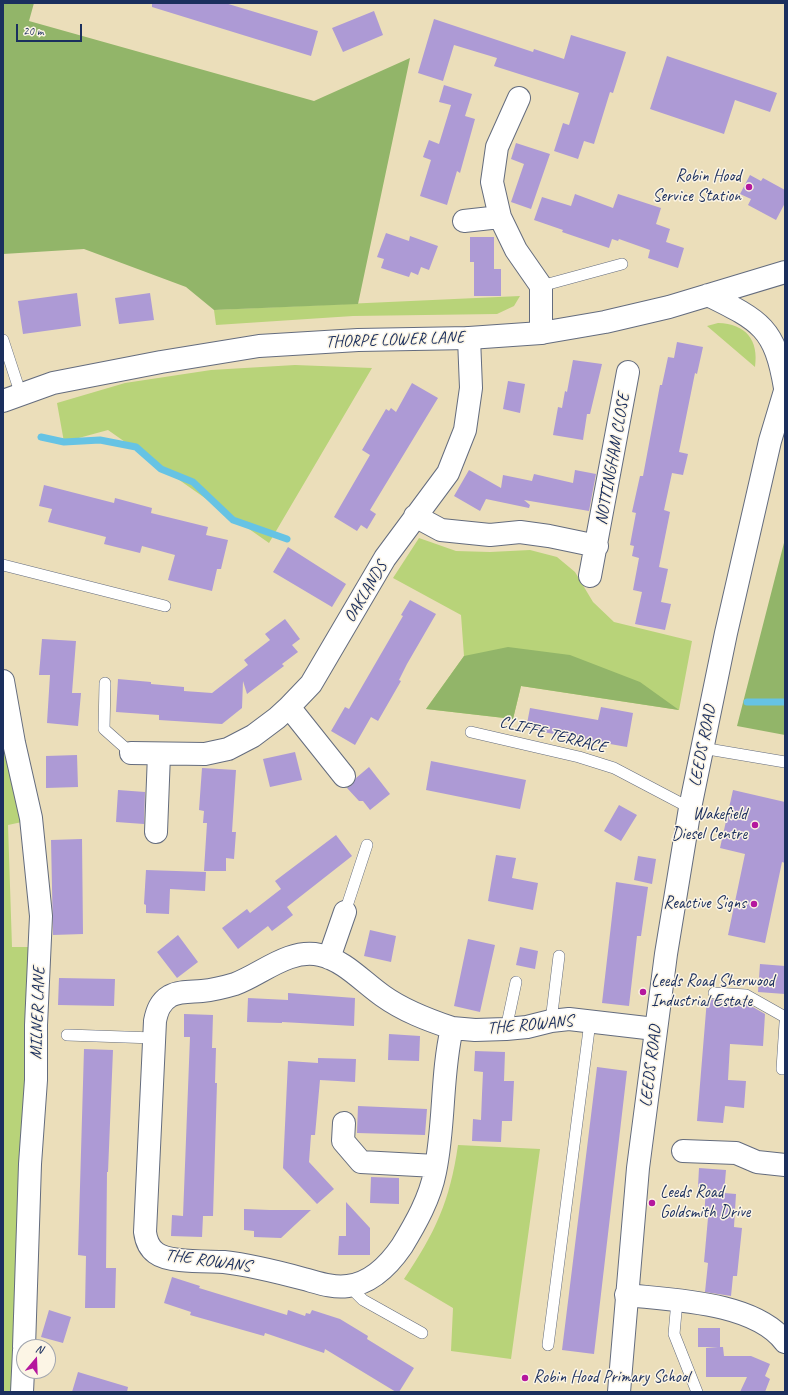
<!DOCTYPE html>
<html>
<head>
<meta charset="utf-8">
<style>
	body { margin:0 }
	#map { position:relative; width:788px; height:1395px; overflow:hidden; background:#ebdeba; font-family:Caveat,sans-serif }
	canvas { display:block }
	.frame { position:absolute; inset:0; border:4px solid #1b2f5e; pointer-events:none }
	.north { position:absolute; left:16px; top:1339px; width:40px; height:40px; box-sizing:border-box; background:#fcf5e5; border:1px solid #a2a6af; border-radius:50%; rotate:19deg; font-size:11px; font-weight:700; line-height:16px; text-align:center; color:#1b2f5e }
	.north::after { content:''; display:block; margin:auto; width:14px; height:18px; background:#b5179e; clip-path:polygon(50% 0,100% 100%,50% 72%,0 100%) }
	.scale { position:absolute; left:16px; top:24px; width:66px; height:18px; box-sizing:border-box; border:2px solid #1b2f5e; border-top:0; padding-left:5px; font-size:12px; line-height:14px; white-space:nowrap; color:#1b2f5e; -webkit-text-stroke:3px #fcf5e5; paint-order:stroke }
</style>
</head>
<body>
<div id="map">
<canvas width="788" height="1395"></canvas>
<div class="frame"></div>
<div class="north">N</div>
<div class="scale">20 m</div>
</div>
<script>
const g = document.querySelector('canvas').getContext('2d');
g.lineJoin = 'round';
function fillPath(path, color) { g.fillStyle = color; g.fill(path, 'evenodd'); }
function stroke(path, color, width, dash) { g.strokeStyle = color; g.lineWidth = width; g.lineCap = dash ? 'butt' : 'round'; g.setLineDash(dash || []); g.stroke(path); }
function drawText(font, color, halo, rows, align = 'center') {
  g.font = font + ' Caveat,sans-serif'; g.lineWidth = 3; g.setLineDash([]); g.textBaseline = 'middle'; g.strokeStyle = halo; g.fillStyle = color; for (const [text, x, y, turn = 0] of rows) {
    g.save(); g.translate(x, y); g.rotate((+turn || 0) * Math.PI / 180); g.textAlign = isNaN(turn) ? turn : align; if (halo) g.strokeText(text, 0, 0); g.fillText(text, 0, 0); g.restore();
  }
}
fillPath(new Path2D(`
	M520,296l-6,10 -17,8 -144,2 -137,9 -2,-15z
	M718,323c28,1 41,17 37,44l-48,-41z
	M295,365l77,3 -103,175 -161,-113 -44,12 -7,-39 68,-20 86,-13z
	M419,538l37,13 34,1 40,-2 27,7 18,15 18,30 21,20 78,19 -13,69 -158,-24 -8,33 -87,-10 38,-53 -3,-41 -68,-37z
	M3,737l19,85 -14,3 4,122h18l-18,445h-9z
	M458,1145l82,4 -29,210 -60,-8 2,-43 -49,-29c31,-46 46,-78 54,-134z`), '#b8d379');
fillPath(new Path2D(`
	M3,3h31l-5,18 285,80 96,-43 -52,246 -144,6 -28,-23 -102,-38 -81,5z
	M785,539v196l-48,-9z
	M508,647l62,8 70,27 39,28 -158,-24 -8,33 -87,-10 38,-53z`), '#92b569');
stroke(new Path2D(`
	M41,437l23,5 36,-2 36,7 25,22 32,13 40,38 54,19
	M747,702h38`), '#66c3e4', 7);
fillPath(new Path2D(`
	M152,3h73l93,28 -7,25 -159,-49z
	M374,11l9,24 -40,17 -11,-24z
	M434,19l99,33 1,-3 30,10 7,-24 55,17 -13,41 -3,-1 -16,52 -10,-3 -6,18 -24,-8 9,-28 6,2 10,-32 -85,-27 3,-8 -43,-13 -11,36 -25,-8z
	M667,56l110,37 -7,19 -35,-12 -11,34 -74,-25z
	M444,85l28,9 -7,22 10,3 -15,54 -3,-2 -10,34 -27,-9 11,-36 -8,-3 6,-17 10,4 12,-39 -12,-3z
	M516,143l34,11 -19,55 -20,-7 13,-38 -13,-5z
	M750,175l11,6 2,-3 22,12v13l-9,17 -28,-15 3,-6 -11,-5z
	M575,194l38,14 5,-14 43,14 -5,16 14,5 -4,13 18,6 -6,20 -30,-10 2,-8 -31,-11 -1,2 -6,-2 -3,9 -47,-16 1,-2 -29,-10 8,-23 29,9z
	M386,233l23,8 1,-5 28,10 -9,24 -8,-3 -3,8 -7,-3 -2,5 -28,-9 3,-9 -7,-2z
	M470,237h24v32h7v27h-27v-34h-4z
	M77,293l4,33 -58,8 -5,-33z
	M150,293l4,27 -35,4 -4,-26z
	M677,342l26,5 -6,27 -2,-1 -16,79 9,2 -5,21 -11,-2 -8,37 6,2 -11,55 9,2 -7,33 10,2 -6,26 -30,-6 7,-32 -9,-2 6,-32 -7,-2 2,-10 -4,-1 6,-32 -4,-1 8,-36h3l17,-91h2l6,-28 6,1z
	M573,360l29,4 -12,50h-3l-4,26 -30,-5 5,-28 4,1 3,-17 2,1z
	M508,381l17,3 -5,29 -17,-4z
	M412,383l26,15 -68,112 6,4 -9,15 -6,-4 -4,6 -23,-14 36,-62 -8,-5 24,-41 3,2 2,-3 5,4z
	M469,470l32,18 2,-13 29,6 2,-7 39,9 2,-13 21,4 -7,37 -65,-11 6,5 -1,3 -43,-9 -6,12 -26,-15z
	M44,485l70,18 1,-5 37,10 -1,5 57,14 -2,8 22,5 -7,29h-4l-5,22 -44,-11 7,-25 -33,-9 -2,7 -36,-9 2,-7 -58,-15 4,-13 -13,-3z
	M288,547l58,37 -14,23 -59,-35z
	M410,600l26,14 -29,50 -8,16 2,1 -23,40 -7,-4 -16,28 -24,-14 14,-24 4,2 54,-93 -2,-1z
	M285,619l15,20 -8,6 6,7 -16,12 2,2 -37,28 -4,-13 -1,27 -20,16 -63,-4v-5l-43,-3 2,-33 33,3v2l33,3v4l28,2 36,-28 -4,-5 26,-20 -5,-6z
	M42,639l34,2 -4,52h9l-3,33 -31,-3 3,-48h-11z
	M601,707l32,6 -6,34 -101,-18 4,-21 68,12z
	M295,752l7,28 -32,7 -7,-28z
	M77,755l1,32 -32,1v-32z
	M431,761l95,19 -6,29 -94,-19z
	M369,767l21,27 -20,16 -7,-9h-4l-12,-13 5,-3 4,-7z
	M202,768l34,2 -4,62h4l-2,27 -8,-1v13h-22l3,-48h-4l1,-12 -5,-1z
	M118,790l27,2 -1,32 -28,-2z
	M733,790l52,12v61l-3,-1 -17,81 -37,-8 17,-81 -25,-6z
	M619,805l18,10 -16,26 -17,-10z
	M336,835l16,21 -65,51 6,8 -21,16 -4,-5 -30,23 -16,-21 25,-19 3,4 31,-24 -6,-8z
	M82,839l1,95 -30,1 -2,-95z
	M496,855l20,3 -4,20 26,5 -5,27 -45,-9z
	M638,856l18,3 -4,25 -18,-4z
	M146,870l60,2 -1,19 -35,-2 -1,25 -23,-1v-8l-2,-1z
	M616,882l32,5 -7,49h-4l-8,70 -27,-3z
	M370,930l26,6 -5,26 -27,-6z
	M178,935l20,27 -21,16 -20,-26z
	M468,939l27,6 -15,67 -26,-6z
	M520,947l18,4 -3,18 -19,-4z
	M760,964l25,2v28l-27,-2z
	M59,978l56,1 -1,27 -56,-1z
	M288,993l67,5 -1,28 -72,-4v1l-35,-1 1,-24 40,2z
	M707,999l37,3 21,12 -2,32 -33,-2 -2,36 18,1 -2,27 -19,-2 -2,17 -26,-2z
	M184,1014l29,1 -1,33h4l-1,35h2l-4,133h-10l-1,21 -31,-1 1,-21 11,1 7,-179h-6z
	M389,1034l31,2 -1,25 -31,-1z
	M84,1049l29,1 -5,122h-1l-1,96h10l-1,40h-30l1,-52 -8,-1z
	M475,1051l30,1 -1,29h10l-2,40h-10l-1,21 -29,-1 1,-22 8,1 1,-26 1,-22 -9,-1z
	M318,1058l38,1 -1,23 -35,-2 -5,55h-4l-2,27 25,27 -17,15 -34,-36 5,-107 30,2z
	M597,1067l30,4 -33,283 -32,-4z
	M358,1106l69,3 -2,26 -68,-2z
	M699,1168l27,2 -2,23 12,1 -2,33 8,1 -5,48h-4l-2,20 -26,-4 3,-29 -4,-1 4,-44h-4l2,-30 -8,-1z
	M371,1177l28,1v26l-29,-1z
	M346,1202l24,26v27h-32l1,-19h7z
	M244,1209l26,1h41l-30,28 -27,-1v-6l-10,-1z
	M172,1277l28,9 -1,2 88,27 1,-5 17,6 1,-3 4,1 2,-4 28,9 28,17 -1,3 47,29 -15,24h-3l-71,-43 -1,4 -59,-20 -1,3 -74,-21 1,-3 -27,-9z
	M49,1310l22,7 -8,26 -22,-6z
	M698,1328h22v19h3l1,9h27l19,8 -5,12 5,3 -5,13h-25l7,-15h-41v-29l12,-1h-20z
	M78,1372l50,15 -1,5h-55z`), '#ad9ad5');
const service = new Path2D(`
	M541,286l81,-22
	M3,340l18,55
	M3,565l162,41
	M105,683l-1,46 27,24
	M471,732l108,25 35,11 76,40
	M702,748l83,14
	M345,912l22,-67
	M714,993l32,2 39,22
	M551,1021l8,-65
	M506,1029l10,-47
	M67,1035l87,3
	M782,1069l3,-46
	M353,1285l3,8 7,7 59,33
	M677,1301l-3,33 23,58
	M548,1345l42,-323`);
const minor = new Path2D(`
	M519,98l-22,49 -5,35 8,35 16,33 25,36v47
	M464,221l36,-4
	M415,516l26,14 49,5 30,-3 29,4 48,10
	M590,576l38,-204
	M3,681l11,62 17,75 10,98 -5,109v55l-6,84 -6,183
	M289,707l55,69
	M131,753l74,1 23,-5 25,-13 24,-18 12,-11 22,-23 74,-126 63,-85 17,-43 6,-42 -2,-50
	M156,832l3,-78
	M329,958l16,-46
	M452,1028c-24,-8 -48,-17 -69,-32 -19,-13 -39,-36 -63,-41 -31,-7 -58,19 -85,29 -10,3 -22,6 -33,7 -10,1 -23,0 -32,5 -10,6 -13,15 -15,25l-10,211c1,8 4,16 11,21 13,10 51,8 68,9 27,3 54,10 80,17 15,4 28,9 44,7 24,-3 41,-21 54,-40 14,-23 28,-48 33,-74 10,-48 6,-97 17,-144l23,2 31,-1 21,-2 24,-6 18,-2 86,10
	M344,1123l-1,18 18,21 75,4
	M683,1151l53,2 21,9 28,3
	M626,1295c47,5 129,7 159,47
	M22,1392l2,-42`);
const primary = new Path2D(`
	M708,295c53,26 67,33 77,93
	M3,401l50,-18 108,-21 98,-16 99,-6 111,-2 72,-5 64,-11 64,-15 116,-35
	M619,1392l19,-224 28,-214 24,-146 36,-175 44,-192 15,-50`);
stroke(service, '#646c7e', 12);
stroke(minor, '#646c7e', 24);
stroke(primary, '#646c7e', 24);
stroke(service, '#fff', 11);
stroke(minor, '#fff', 22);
stroke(primary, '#fff', 22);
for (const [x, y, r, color] of [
	[749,187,4,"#b5179e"],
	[755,825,4,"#b5179e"],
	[754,904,4,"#b5179e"],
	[643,992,4,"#b5179e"],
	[652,1203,4,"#b5179e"],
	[525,1378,4,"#b5179e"]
]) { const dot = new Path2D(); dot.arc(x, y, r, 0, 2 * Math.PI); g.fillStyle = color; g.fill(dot); stroke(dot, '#fcf5e5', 1.5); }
drawText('17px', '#1b2f5e', '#fcf5e5', [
	["Robin Hood",741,177],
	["Service Station",741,197],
	["Wakefield",747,815],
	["Diesel Centre",747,835],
	["Reactive Signs",746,904],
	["Leeds Road Sherwood",651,982,"left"],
	["Industrial Estate",651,1002,"left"],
	["Leeds Road",660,1193,"left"],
	["Goldsmith Drive",660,1213,"left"],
	["Robin Hood Primary School",533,1378,"left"]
], 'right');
drawText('17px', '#1b2f5e', '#fcf5e5', [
	["THORPE LOWER LANE",395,340,-2],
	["NOTTINGHAM CLOSE",613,459,-80],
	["OAKLANDS",366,592,-59],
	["CLIFFE TERRACE",553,735,14],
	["LEEDS ROAD",703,746,-79],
	["MILNER LANE",38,1013,-88],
	["THE ROWANS",530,1025,-5],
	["LEEDS ROAD",651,1066,-83],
	["THE ROWANS",208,1261,8]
]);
</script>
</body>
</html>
